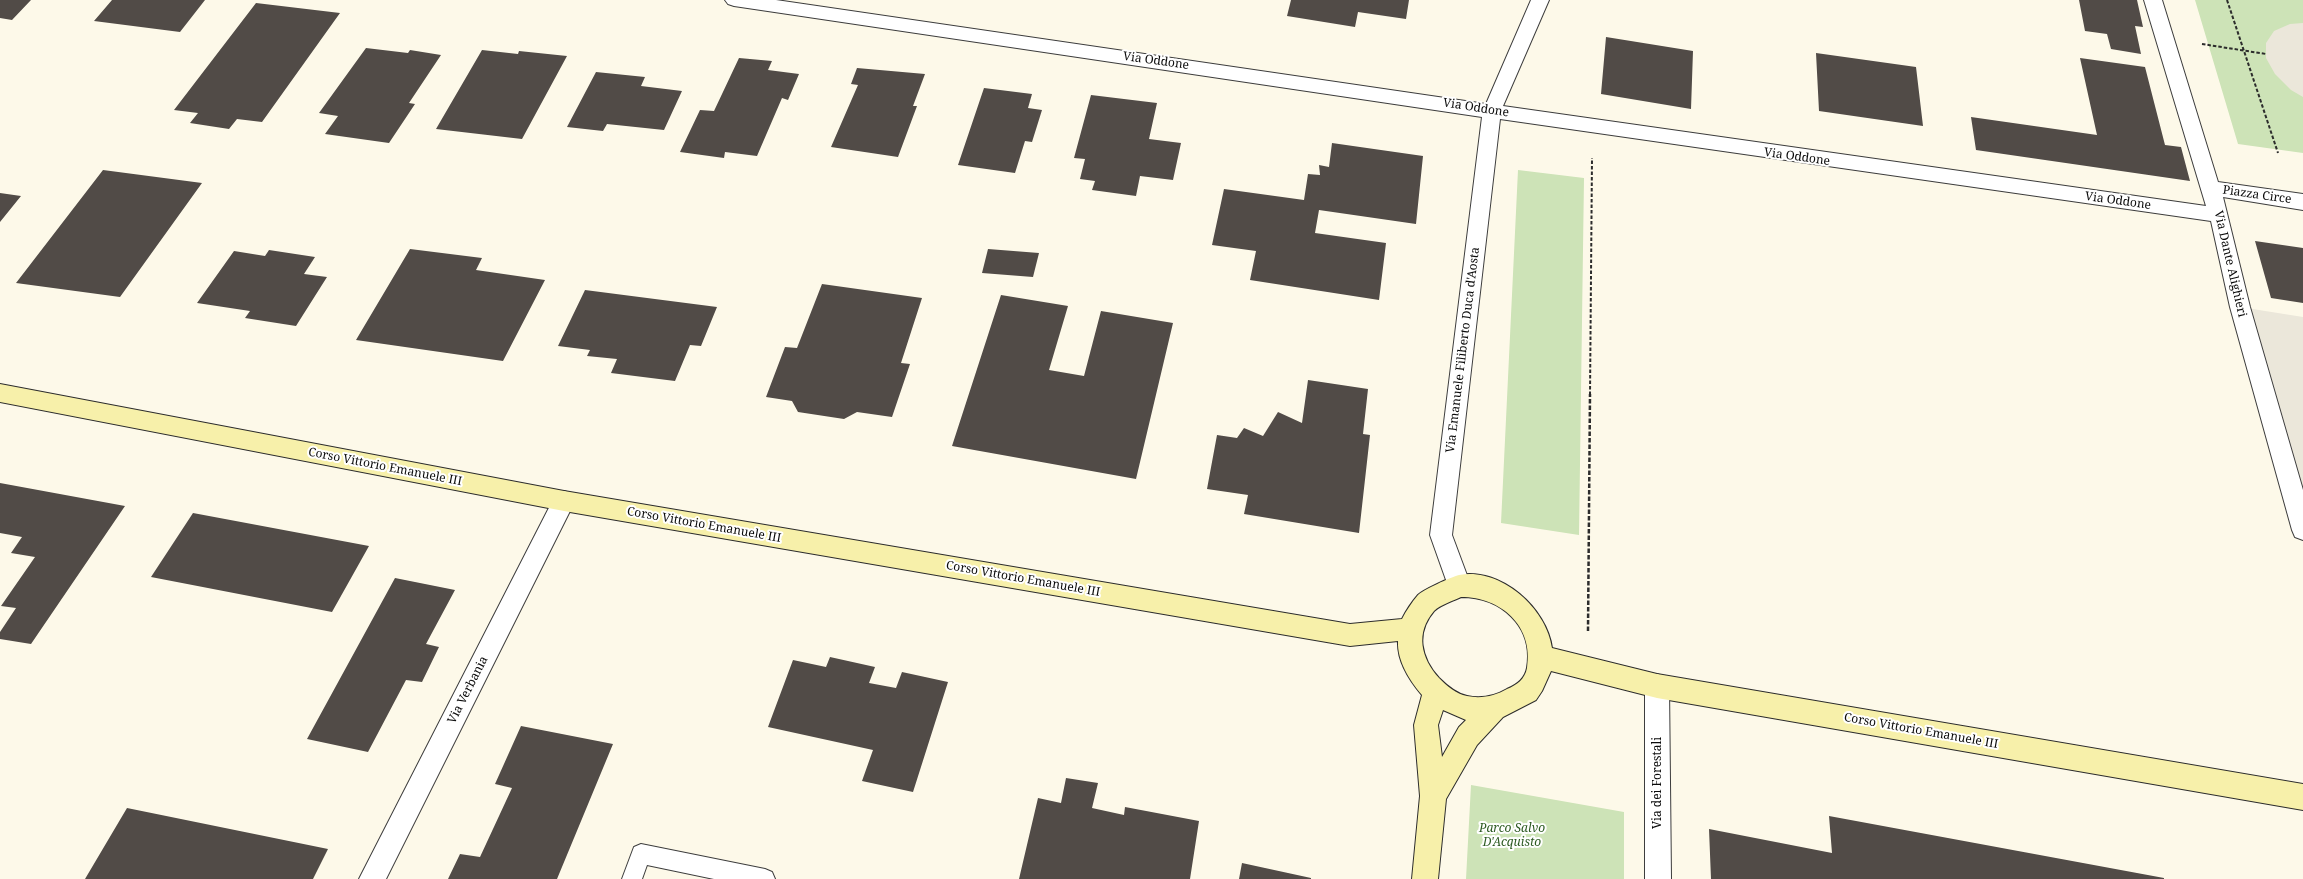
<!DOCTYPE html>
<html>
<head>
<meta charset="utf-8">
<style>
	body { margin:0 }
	canvas { display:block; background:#fdf9e9 }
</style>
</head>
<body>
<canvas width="2303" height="879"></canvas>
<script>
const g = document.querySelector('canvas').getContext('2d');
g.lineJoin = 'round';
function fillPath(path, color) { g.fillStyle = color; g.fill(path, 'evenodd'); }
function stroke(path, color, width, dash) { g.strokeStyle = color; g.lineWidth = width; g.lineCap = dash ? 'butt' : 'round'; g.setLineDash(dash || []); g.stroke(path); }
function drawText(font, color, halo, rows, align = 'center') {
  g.font = font + ' "Noto Serif",serif'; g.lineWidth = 4; g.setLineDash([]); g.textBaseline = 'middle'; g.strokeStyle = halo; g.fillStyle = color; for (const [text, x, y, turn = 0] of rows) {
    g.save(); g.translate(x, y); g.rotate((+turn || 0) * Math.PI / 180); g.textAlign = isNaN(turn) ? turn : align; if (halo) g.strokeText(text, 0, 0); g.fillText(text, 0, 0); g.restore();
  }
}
fillPath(new Path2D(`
	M2195,0h108v153l-65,-9z
	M1518,170l66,8 -5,357 -78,-12z
	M1471,785l153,27v67h-158z`), '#cde3b7');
fillPath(new Path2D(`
	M2303,23v74l-12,-7 -16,-16 -9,-16v-15l8,-12 16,-7z
	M2240,307l63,10v213z`), '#ebe7da');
fillPath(new Path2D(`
	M0,0h31l-19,20 -12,-2z
	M112,0h93l-25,32 -86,-11z
	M1291,0h118l-3,19 -48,-7 -3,15 -68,-11z
	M2079,0h58l6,27 -8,-1 6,28 -30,-5 -4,-15 -22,-3z
	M256,3l84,10 -78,109 -25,-3 -8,10 -39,-6 8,-10 -24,-3z
	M1606,37l87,14 -2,58 -90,-15z
	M366,48l42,5 2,-3 31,5 -32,48 6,1 -26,39 -64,-9 13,-18 -19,-3z
	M482,50l36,4 1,-3 48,5 -45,83 -86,-10z
	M1816,53l100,14 7,59 -104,-15z
	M739,58l33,3 -4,9 31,4 -11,26 -6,-2 -25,58 -32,-4 -1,6 -44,-6 20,-42 14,1z
	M2080,58l65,9 20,78 16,2 9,34 -214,-31 -5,-33 126,18z
	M857,68l68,6 -12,32h4l-19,51 -67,-10 27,-62 -7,-1z
	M596,72l49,5 -4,9 41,5 -18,39 -57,-6 -4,7 -36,-4z
	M984,88l48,6 -4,14 14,2 -10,32 -7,-1 -10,32 -57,-8z
	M1091,95l66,8 -8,36 32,4 -8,37 -33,-4 -4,20 -44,-6 3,-9 -15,-2 5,-20 -11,-1z
	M1332,143l91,13 -7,68 -97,-14 -4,23 71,10 -7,57 -129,-20 6,-29 -44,-6 12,-56 80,11 4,-26 12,1 -1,-10 10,2z
	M103,170l99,13 -82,114 -104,-14z
	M0,193l21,3 -21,26z
	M2255,241l48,7v55l-32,-5z
	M410,249l72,9 -6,12 69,10 -42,81 -147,-21z
	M988,249l51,4 -6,24 -51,-4z
	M269,250l46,7 -11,17 23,3 -31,49 -51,-8 5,-7 -53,-8 37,-52 31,5z
	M822,284l100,14 -21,65 9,1 -18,53 -35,-5 -13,7 -46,-7 -6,-11 -26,-4 19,-50 12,1z
	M585,290l132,17 -16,39 -11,-1 -15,36 -64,-8 6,-14 -30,-3 3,-6 -32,-4z
	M1001,295l67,11 -19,64 35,6 17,-65 72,12 -37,156 -184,-33z
	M1308,380l60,9 -5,45 7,1 -11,98 -115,-19 4,-19 -41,-6 10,-54 20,3 7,-10 19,8 15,-24 24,11z
	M0,483l125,23 -94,138 -31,-5v-7l16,-24 -15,-2 34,-49 -24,-4 11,-16 -22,-4z
	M193,513l176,33 -37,66 -181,-35z
	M395,578l60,12 -29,54 13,3 -17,35 -16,-2 -38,72 -61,-13z
	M830,657l45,10 -6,16 27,5 6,-16 46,10 -35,110 -51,-11 11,-31 -105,-23 25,-67 33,7z
	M521,726l92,18 -56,135h-109l12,-25 20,3 32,-69 -17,-4z
	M1066,778l32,5 -6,25 32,7 1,-8 74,14 -9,58h-171l19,-81 23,5z
	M127,808l201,41 -15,30h-228z
	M1829,816l335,62v1h-453l-2,-50 123,24z
	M1242,863l69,15v1h-72z`), '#514b47');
const lane = new Path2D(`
	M641,844l124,25 7,3 3,7h-61l-67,-14 -5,14h-20l12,-32z`);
const street = new Path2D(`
	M725,0h51l710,104 45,-104h18l-46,106 703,100 -62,-206h18l56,182 85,12v16l-80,-13 27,110 53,183v50l-8,-3 -3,-7 -62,-223 -19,-86 -711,-102 -48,416 19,51 -4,8 -8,3 -8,-3 -21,-59 52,-418 -748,-111 -6,-2z
	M564,491l8,3 3,7 -189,378h-27l197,-385z
	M1657,674l9,4 3,8 2,193h-26v-193l3,-8z`);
const secondary = new Path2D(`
	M0,384l564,107 786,133 52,-5c4,-8 10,-17 16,-24 5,-5 33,-18 41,-20 42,-8 88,34 93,73l105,26 646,110v26l-646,-112 -106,-27 -9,20 -6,9 -33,17 -26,28 -31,54 -8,80h-26l8,-83 -6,-71 8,-30c-12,-14 -25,-34 -24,-54l-48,5 -786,-135 -564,-109zM1461,597c40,0 73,29 66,71 -2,11 -10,17 -20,21 -12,7 -26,10 -40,7 -11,-2 -20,-10 -28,-18 -18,-20 -24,-45 -5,-67 6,-6 19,-10 27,-14zM1443,710l23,10 -7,7 -17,30 -4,-32z`);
stroke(lane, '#3d3d3d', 2);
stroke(street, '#3d3d3d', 2);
stroke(secondary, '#2c2c2c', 2);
stroke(new Path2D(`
	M2227,0l51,153
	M2202,44l64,10
	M1590,395l2,-237`), '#2c2c2c', 2, [3.5, 2]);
stroke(new Path2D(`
	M1588,631l2,-237`), '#2c2c2c', 2.5, [4.5, 2]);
fillPath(lane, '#fff');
fillPath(street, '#fff');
fillPath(secondary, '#f7f0aa');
drawText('12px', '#0a0a0a', '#fff', [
	["Via Oddone",1156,61,8],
	["Via Oddone",1476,108,9],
	["Via Oddone",1797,157,8],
	["Piazza Circe",2257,195,8],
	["Via Oddone",2118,201,8],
	["Via Dante Alighieri",2230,264,77],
	["Via Emanuele Filiberto Duca d'Aosta",1463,350,-83],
	["Corso Vittorio Emanuele III",385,467,11],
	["Corso Vittorio Emanuele III",704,525,10],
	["Corso Vittorio Emanuele III",1023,579,10],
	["Via Verbania",468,690,-63],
	["Corso Vittorio Emanuele III",1921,731,10],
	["Via dei Forestali",1658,783,-90]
]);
drawText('italic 12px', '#2c5a21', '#fff', [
	["Parco Salvo",1512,829],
	["D'Acquisto",1512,843]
]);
</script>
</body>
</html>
